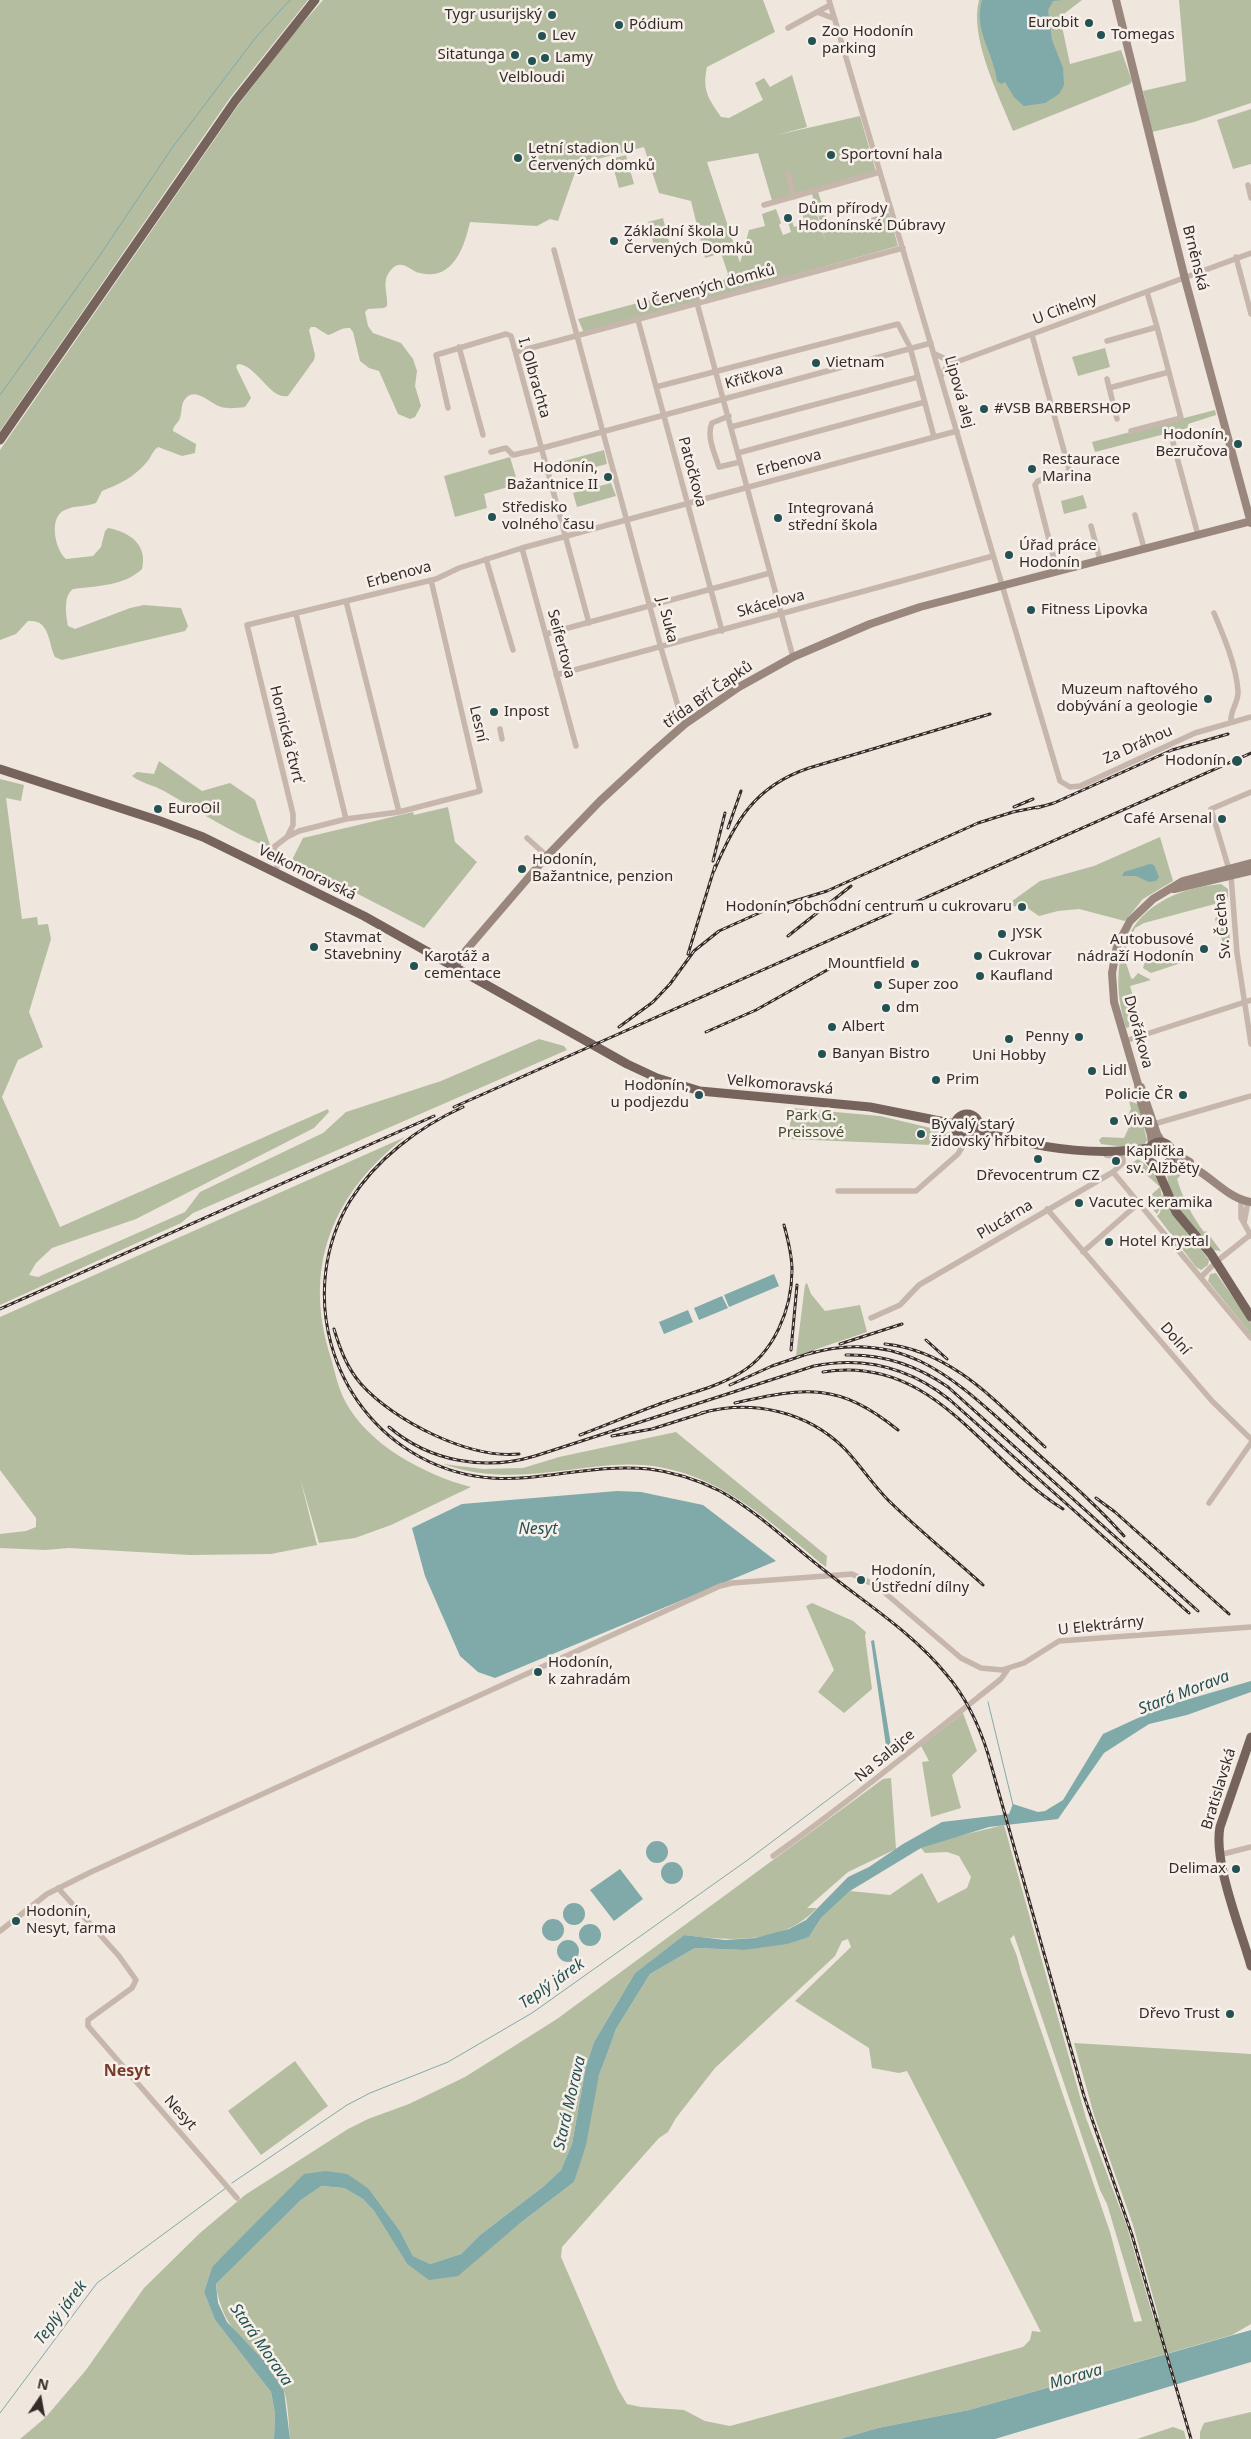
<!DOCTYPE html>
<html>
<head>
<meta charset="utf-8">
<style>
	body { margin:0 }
	#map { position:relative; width:1251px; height:2439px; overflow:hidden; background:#efe6de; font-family:"Noto Sans",sans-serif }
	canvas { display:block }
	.north { position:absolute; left:15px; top:2374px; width:50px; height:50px; -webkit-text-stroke:4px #f7f0ea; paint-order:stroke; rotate:12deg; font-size:14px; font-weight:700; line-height:20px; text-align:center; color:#352c29 }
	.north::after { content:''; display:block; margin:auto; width:18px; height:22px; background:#352c29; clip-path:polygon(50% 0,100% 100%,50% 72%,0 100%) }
</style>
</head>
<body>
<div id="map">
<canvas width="1251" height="2439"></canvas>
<div class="north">N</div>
</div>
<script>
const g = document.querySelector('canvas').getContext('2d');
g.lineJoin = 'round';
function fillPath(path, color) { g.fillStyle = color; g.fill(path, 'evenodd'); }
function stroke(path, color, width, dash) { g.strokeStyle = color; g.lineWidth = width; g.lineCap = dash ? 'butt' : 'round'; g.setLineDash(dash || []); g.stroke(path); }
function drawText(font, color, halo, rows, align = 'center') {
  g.font = font + ' "Noto Sans",sans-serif'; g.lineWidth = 5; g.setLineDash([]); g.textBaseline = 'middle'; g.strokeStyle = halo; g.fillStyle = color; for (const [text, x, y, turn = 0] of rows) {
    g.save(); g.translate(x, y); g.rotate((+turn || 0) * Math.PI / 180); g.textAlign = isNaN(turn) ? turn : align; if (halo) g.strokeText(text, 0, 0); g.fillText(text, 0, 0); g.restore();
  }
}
fillPath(new Path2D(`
	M0,0h308l-78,98 -230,333z
	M323,0h440l12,32 -68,35c-5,23 1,31 14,50l8,1 34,-18 -8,-17 9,-5 6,9 22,-12 15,52 -30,8 83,-19 17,59 -59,17 12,37 59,-16 9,33 -314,87 -6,-14 146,-39 4,-6 -7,-21 -16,5 -14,-57 -32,-8 -15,-46 -66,17 -20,57 -8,-2 -13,7 -67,-4c-6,26 -17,59 -50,51 -7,-1 -11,-7 -18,-8 -7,-2 -14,7 -16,14 -2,9 2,18 1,27l-3,2 -16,1 -3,3 3,14 5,7 28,10 12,16 4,12 -2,15 6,20 -6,11 -5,2 -12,-5 -19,-43 -10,-3 -9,-7 -7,-29 -3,-4c-9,-1 -14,5 -22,7l-13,-8h-4l-2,3 6,25 -1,5 -26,36c-18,4 -31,-31 -50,-32l-2,3 15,31 -6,9c-9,1 -16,2 -24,0 -11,-3 -25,-21 -36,-8 -4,5 -3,12 -5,19 -2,6 -7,7 -7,13l23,13 -1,9 -13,3 -24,-9c-6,4 -7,11 -12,16 -12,14 -26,21 -44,28l-6,12c-10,4 -21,2 -31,7 -17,7 -10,40 1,49l27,-3 8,-9 4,-16 3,-3c22,4 40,17 34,41 -18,17 -45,17 -69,20 -10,7 -7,26 -5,37l7,3 55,-21 14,-3 37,3 7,18 -3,5 -123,29 -7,-3c-7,-15 -5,-38 -27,-36l-12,13 -16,6v-190l239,-346 56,-72zM758,153l15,51 39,-10 14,48 -12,-36 -13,4 3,9 -5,1 1,5 -6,2 -2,-6 -4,1 3,10 -8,3 -4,-10 2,-2 -5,-14 -14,5 3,12 -16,4 -9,33 -33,-101z
	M979,0h103l-22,17 10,47 51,-14 11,31 -2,3 -117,47c-14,-36 -44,-93 -34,-131z
	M1179,0h72v103l-57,19 -42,10 -9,-41 43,-10z
	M1251,109v55l-18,5 -16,-49z
	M626,155l8,29 -15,4 -8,-29z
	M663,218l8,32 -15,4 -8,-32z
	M1105,348l5,19 -32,9 -6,-19z
	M1215,410l1,5 -28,9v4l-93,24 -3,-10z
	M604,450l3,14 -39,10 -4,-13z
	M510,457l8,27 -34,10 3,14 -32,9 -11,-41z
	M611,483l5,13 -39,11 -4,-14z
	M1083,495l4,13 -23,6 -3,-13z
	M159,761l43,30 28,-8 25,17 16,48c-39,-14 -72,-37 -107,-57 -11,-6 -23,-8 -32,-15l5,-4 17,2z
	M0,779l24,6 -3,16 -15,-3 16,121 15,-2 1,8 10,-1 3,15 -22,73 14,35 -25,13 -16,37 58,130 268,-118 1,3 -15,16 -178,91 -84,29 -16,15 -7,12 9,2 147,-65 15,-20 123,-59 23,-21 95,-31 98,-42 25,7 3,4 -374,163 -12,10 -181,82z
	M448,807l7,35 22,20 -53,66 -132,-68 11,-22 110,-26 1,3z
	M1160,837l13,44 -30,18 -18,22 -46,-12 -21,2 -19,5 -16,-11 -13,2 -2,-3 32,-23 54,-15z
	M1221,884l7,5v8l-2,4 -82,22 -9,5 -12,26 8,24 2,1 5,-6 13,7 -21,6 10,34 -3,5 -11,3c-24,-81 10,-136 95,-144z
	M1220,912l1,3 3,-3 3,6 4,27 -6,4 -10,-30z
	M1184,950l2,8 -2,4 -33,11 -8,-5 3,-10 3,-2 1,3z
	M1129,1101l9,3 9,36 -3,5 -11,3 -32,-4 -2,-4 3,-3 22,1 6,-13 -5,-3 6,-13z
	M791,1108l89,8 72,17 6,11 -2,2 -167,-7z
	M405,1137c-73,57 -103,131 -74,221 4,15 7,29 14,43 23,44 80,74 126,86l-80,38 -36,13 -36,5 -19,-65 17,67 -46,9 -81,1 -121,-7 -24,2 -45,-2v-14l26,-3 10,-4v-9l-36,-48v-153z
	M1138,1159c18,11 31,35 19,55l-12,-14 15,-13 -20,-18 -3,2 -5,-8z
	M1185,1171l-8,8c6,20 15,37 27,53l2,-1 15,20 -8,-1c-21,-23 -43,-43 -46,-75z
	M1163,1192l14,26 32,42 -1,5 -7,5 -5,-3 -39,-51 3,-3z
	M1216,1273l35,50v11l-43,-53 2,-7z
	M807,1283l4,11 14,17 35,-6 7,27 -71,24 9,-71z
	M676,1432l151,124 -1,11c-66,-53 -122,-109 -213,-102 -61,5 -110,20 -170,-1l40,5 40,-1 36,-11z
	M812,1603l41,18 13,11 -1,4 7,53 -28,24 -26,-21 16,-22 -28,-64z
	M963,1713l14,38 -25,24 9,33 -30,9 -9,-55 7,-1 -8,-15z
	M891,1778l5,71 -48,23 -41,36h10c-34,37 -88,33 -133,27l-49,38 -41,69 -8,24 -14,78 -11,26 -17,16 -64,49 -19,19 -31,10 -17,-8 -13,-25 -31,-42 -43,-18 -114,96 -8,25 11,28 56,72 4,21 -1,26h-254l25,-21 41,-48 58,-82 56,-55 45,-38 103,-66 20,-10 41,-15 56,-27 92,-58 326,-240z
	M1004,1825l82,293 41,109 27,93 5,-2 -26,-93 -39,-110 -20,-72 177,11v270l-19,11 -263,75 -91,18 -38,11h-550c-1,-12 -2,-41 -7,-50 -25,-39 -61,-54 -67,-105l85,-84 19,-14 24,2 19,11 11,12 33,53 22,15 90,-55 55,-42 25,-107 7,-18 10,-28 34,-55 45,-26 49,2 65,-13 12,-19 29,-27 40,4 32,-22 16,30 29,-15 4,-11 -12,-21 -12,-4 -22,1 -4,-5 29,-10zM1014,1935l86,255 7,14 35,117 -8,1 -24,-90 -89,-260 -4,-16 -7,-17zM848,1939l3,8 -56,54 74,47 3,20 27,5 8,-2 134,261 -9,-1 -2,9 -7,7 -293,79 -25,-5 -21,-11 -43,-3 -14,-3 -9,-15 -57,-132 1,-10 97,-109 9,-6 8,-14 39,-50 120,-112 7,-15z
	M295,2061l33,45 -67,49 -33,-44z
	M1251,2412v27h-51v-7l4,-9z
	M1173,2427l11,4 2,8h-49z`), '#b4bda0');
fillPath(new Path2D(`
	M982,0h80l-9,1 -5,9 4,30 11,28 1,17 -5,9 -14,9 -21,3 -10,-9 -9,-15 -4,2 -4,-3c-3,-28 -24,-51 -15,-81z
	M1150,864l4,1 5,12 -3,4 -7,1 -13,-6h-14l2,-4z
	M774,1274l5,12 -50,21 -5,-12z
	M722,1296l6,12 -29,12 -5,-12z
	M688,1310l5,12 -29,12 -5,-12z
	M617,1491l24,1 62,13 73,56 -281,117 -17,-6 -18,-16 -35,-80 -13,-48 50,-24z
	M874,1640l18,112 -5,1 -16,-112z
	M1251,1681v11l-64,23 -38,9 -45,29 -46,66 -69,8 -68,21 -71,43 -29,27 -12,19 -22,7 -43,6 -49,-2 -45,26 -34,55 -10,28 -7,18 -13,70 -12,37 -55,42 -61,52 -29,4 -22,-16 -33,-53 -11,-12 -19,-11 -23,-2 -20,14 -85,84 2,19 9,19 38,40 19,29 6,48h-16l1,-26 -4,-21 -56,-72 -11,-28 8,-25 92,-93 22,-3 21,3 22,15 31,42 13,25 17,8 31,-10 19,-19 64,-49 17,-16 11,-26 14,-78 8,-24 41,-69 49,-38 41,5 30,-2 34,-9 17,-9 42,-43 21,-10 34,-23 39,-22 67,-8 4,-10 25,8 7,-1 18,-11 40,-66 59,-27z
	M646 1852a11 11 0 1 1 22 0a11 11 0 1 1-22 0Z
	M661 1873a11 11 0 1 1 22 0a11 11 0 1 1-22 0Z
	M620,1869l23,30 -29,22 -24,-31z
	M563 1914a11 11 0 1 1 22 0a11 11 0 1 1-22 0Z
	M542 1930a11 11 0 1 1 22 0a11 11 0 1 1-22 0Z
	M579 1935a11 11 0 1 1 22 0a11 11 0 1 1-22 0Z
	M557 1951a11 11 0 1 1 22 0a11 11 0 1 1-22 0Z
	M1251,2330v32l-256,77h-155l38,-11 91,-18z`), '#80a9a9');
stroke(new Path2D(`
	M0,395l98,-137 74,-110 84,-111 34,-37
	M988,1702l25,103
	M232,2183l115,-78 23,-12 78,-31 84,-49 217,-154 117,-88
	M0,2413l97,-130 129,-95`), '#80a9a9', 1);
stroke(new Path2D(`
	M829,0l231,781 10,6 10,-1 115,-53 56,-16
	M817,12l18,7
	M788,28l42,-23
	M788,172l6,25
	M1248,185l3,13
	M764,205l116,-33
	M554,250l107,398 19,65 5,11
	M1236,257l15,57
	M697,303l96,354
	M638,320l84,311
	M1032,335l37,134 -2,4 -29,8 -3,4 22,86
	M1107,341l50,-14 -10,-35
	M459,347l24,88
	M516,352l387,-104
	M935,354l19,9
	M941,376l4,-7 9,-6 297,-110
	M1107,379l10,40
	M656,387l242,-63 12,23 24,90
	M1109,388l60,-16
	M448,408l-12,-53 70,-21 5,2 78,287
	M729,416l-17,7c-6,13 3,31 7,44l21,-5
	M731,427l187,-50
	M1131,431l50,-13 -24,-91
	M1171,435l27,100
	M491,452l15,-4 7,7 22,-5 396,-107
	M738,453l187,-51
	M1135,515l9,33
	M1091,526l9,34
	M522,548l54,198
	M486,559l27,91
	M346,601l53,211 -53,7 -47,12 -12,6 6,-12v-11l-46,-189z
	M346,601l90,-22 23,-11 63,-20 435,-117
	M1214,613c10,24 22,52 24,78 1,11 -8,19 -7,30
	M296,614l50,205
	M546,634l224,-61
	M556,675l437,-119
	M500,729l2,10
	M1251,792l-40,17 20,67 6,77 14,91
	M399,812l81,-21 -49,-211
	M527,838l20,18
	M275,872l3,-8 -4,-17 13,-10
	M1125,1041l126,-41
	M1154,1124l97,-28
	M961,1149l7,-11
	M1113,1172l138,166
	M838,1191h78l42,-37 3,-5 -1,-13
	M1241,1200v18l10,18
	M1047,1209l165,192 39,38
	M1244,1223l4,-21
	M1083,1252l57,-50
	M1201,1277l15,-15 34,-27
	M871,1318l29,-13 19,-20 194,-113 10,-9v-5l-17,-3
	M1209,1503l42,-60
	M1219,1855l32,-8
	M773,1856c78,-56 153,-117 228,-177l7,-10
	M58,1888l61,68 17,24 -4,8 -44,32v6l149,172
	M0,1931l47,-37 44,-22 629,-286 12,-3 120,-9 25,12 84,72 20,10 21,2 22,-7 35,-22 192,-14`), '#c6b6ab', 5.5);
stroke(new Path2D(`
	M1116,0l69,279 66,244
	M1174,889l77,-18
	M455,967l7,-12 85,-99 53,-55 52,-48 33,-29 54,-37 54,-30 77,-33 50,-17 331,-86
	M1141,1087l16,47 5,8
	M1152,1145l-1,-10 -11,-36 -2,-15 -24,-82 -2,-29 5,-27 13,-25 23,-22 30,-18 68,-18
	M1172,1152l18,10
	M1169,1162c32,-3 52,36 82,40`), '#99867d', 8);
stroke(new Path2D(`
	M0,440l235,-339 80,-101
	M0,769l160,52 43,16 161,79 263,148 30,14 43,13 170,16 85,17
	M955 1126a12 12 0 1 1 24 0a12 12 0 1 1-24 0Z
	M978,1130c54,17 115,27 171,18
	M1148 1154a12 12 0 1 1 24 0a12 12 0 1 1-24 0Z
	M1156,1166l20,46 35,42 40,63
	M1251,1737l-31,90c-7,35 21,103 31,139`), '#75635c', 9);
const rail = new Path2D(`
	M1014,807l19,-8
	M1037,808l17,-5 118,-53 56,-16
	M728,828l13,-37
	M713,861l12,-48
	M714,871c21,-50 41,-85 95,-103l181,-54
	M788,936l63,-50
	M688,954l27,-88
	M619,1027l34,-25 17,-18 24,-33 25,-20 49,-22 59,-18 151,-68 35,-11 30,-6
	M706,1032l50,-22 89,-50
	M454,1107l797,-354
	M463,1107c-44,20 -87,52 -113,94 -53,88 -21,207 70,256 83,45 146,4 229,12 25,3 49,11 71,22 38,21 70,53 104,79 41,33 89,63 122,104 20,23 33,51 42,80l96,342 48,139 59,204
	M0,1309l434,-193
	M334,1329c6,20 13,39 27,55 33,37 108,75 158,70
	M926,1340l21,19
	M840,1344l62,-20
	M885,1344c68,7 113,60 160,103
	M791,1350l6,-65
	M808,1354c99,-29 152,31 219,90 33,30 67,58 97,92
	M846,1355c37,-1 72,11 102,32l250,224
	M823,1372c111,-18 158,86 240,137
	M730,1385l42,-19 41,-14
	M735,1403c70,-16 104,-21 163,27
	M701,1413c51,-14 106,-2 144,36 16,17 28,36 44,52 30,29 63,56 94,84
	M389,1427c41,35 96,44 146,29l279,-90c50,-10 96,2 136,34l239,213
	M580,1435c29,-11 57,-23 85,-33 25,-9 52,-15 75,-29 34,-20 52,-64 52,-103 0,-16 -4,-30 -8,-45
	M612,1436l40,-7 54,-17
	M1096,1498l19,14 114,102`);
stroke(rail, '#352c29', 3);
stroke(rail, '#f7f0ea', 1, [4]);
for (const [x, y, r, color] of [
	[552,15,5,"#245151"],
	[1089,23,5,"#245151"],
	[619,25,5,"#245151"],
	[1101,35,5,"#245151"],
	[542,36,5,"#245151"],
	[812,41,5,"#245151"],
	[515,55,5,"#245151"],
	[545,58,5,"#245151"],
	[532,61,5,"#245151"],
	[831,155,5,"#245151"],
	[518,158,5,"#245151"],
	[788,218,5,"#245151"],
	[614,241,5,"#245151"],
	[816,363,5,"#245151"],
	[984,409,5,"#245151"],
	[1238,444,5,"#245151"],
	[1032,469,5,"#245151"],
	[608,477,5,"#245151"],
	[492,517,5,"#245151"],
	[778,518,5,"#245151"],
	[1009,555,5,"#245151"],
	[1031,610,5,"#245151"],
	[1208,699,5,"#245151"],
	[494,712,5,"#245151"],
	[1237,761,6,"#245151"],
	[158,809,5,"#245151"],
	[1222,819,5,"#245151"],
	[522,869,5,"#245151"],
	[1022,907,5,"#245151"],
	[1002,934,5,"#245151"],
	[314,947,5,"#245151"],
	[1204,949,5,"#245151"],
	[978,956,5,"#245151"],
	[915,964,5,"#245151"],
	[414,966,5,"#245151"],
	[980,976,5,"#245151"],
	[878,985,5,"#245151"],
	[886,1008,5,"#245151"],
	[832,1027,5,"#245151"],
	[1079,1037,5,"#245151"],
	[1009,1039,5,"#245151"],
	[822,1054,5,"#245151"],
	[1092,1071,5,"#245151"],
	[936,1080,5,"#245151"],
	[699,1095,5,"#245151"],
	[1183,1095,5,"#245151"],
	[1114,1121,5,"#245151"],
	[921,1134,5,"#245151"],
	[1038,1159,5,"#245151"],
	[1116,1161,5,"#245151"],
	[1079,1203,5,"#245151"],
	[1109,1242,5,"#245151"],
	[861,1580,5,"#245151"],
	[538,1672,5,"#245151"],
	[1236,1869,5,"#245151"],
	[16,1921,5,"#245151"],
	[1230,2014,5,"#245151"]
]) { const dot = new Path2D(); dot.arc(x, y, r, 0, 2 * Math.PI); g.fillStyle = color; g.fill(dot); stroke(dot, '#f7f0ea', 2); }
drawText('15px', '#352c29', '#f7f0ea', [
	["Tygr usurijský",542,15,"right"],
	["Eurobit",1079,23,"right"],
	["Pódium",629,25],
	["Zoo Hodonín",822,32],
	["parking",822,49],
	["Tomegas",1111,35],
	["Lev",552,36],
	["Sitatunga",505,55,"right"],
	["Lamy",555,58],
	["Velbloudi",532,78,"center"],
	["Letní stadion U",528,149],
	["Červených domků",528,166],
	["Sportovní hala",841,155],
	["Dům přírody",798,209],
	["Hodonínské Dúbravy",798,226],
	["Základní škola U",624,232],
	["Červených Domků",624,249],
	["Vietnam",826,363],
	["#VSB BARBERSHOP",994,409],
	["Hodonín,",1228,435,"right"],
	["Bezručova",1228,452,"right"],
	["Restaurace",1042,460],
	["Marina",1042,477],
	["Hodonín,",598,468,"right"],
	["Bažantnice II",598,485,"right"],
	["Středisko",502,508],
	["volného času",502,525],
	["Integrovaná",788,509],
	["střední škola",788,526],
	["Úřad práce",1019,546],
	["Hodonín",1019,563],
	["Fitness Lipovka",1041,610],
	["Muzeum naftového",1198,690,"right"],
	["dobývání a geologie",1198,707,"right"],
	["Inpost",504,712],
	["Hodonín",1226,761,"right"],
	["EuroOil",168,809],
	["Café Arsenal",1212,819,"right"],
	["Hodonín,",532,860],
	["Bažantnice, penzion",532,877],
	["Hodonín, obchodní centrum u cukrovaru",1012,907,"right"],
	["JYSK",1012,934],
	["Stavmat",324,938],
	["Stavebniny",324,955],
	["Autobusové",1194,940,"right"],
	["nádraží Hodonín",1194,957,"right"],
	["Cukrovar",988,956],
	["Karotáž a",424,957],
	["cementace",424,974],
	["Mountfield",905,964,"right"],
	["Kaufland",990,976],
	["Super zoo",888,985],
	["dm",896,1008],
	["Albert",842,1027],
	["Penny",1069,1037,"right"],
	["Banyan Bistro",832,1054],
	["Uni Hobby",1009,1056,"center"],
	["Lidl",1102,1071],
	["Prim",946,1080],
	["Hodonín,",689,1086,"right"],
	["u podjezdu",689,1103,"right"],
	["Policie ČR",1173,1095,"right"],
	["Viva",1124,1121],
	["Bývalý starý",931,1125],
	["židovský hřbitov",931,1142],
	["Kaplička",1126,1152],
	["sv. Alžběty",1126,1169],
	["Dřevocentrum CZ",1038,1176,"center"],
	["Vacutec keramika",1089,1203],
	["Hotel Krystal",1119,1242],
	["Hodonín,",871,1571],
	["Ústřední dílny",871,1588],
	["Hodonín,",548,1663],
	["k zahradám",548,1680],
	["Delimax",1226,1869,"right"],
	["Hodonín,",26,1912],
	["Nesyt, farma",26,1929],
	["Dřevo Trust",1220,2014,"right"]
], 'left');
drawText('15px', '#352c29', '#f7f0ea', [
	["Brněnská",1195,258,76],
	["U Červených domků",706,288,-15],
	["U Cihelny",1065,309,-20],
	["Křičkova",754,377,-15],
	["I. Olbrachta",534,378,74],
	["Lipová alej",959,392,74],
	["Erbenova",789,463,-15],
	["Patočkova",692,472,75],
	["Erbenova",399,575,-15],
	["Skácelova",771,604,-15],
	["J. Suka",667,620,76],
	["Seifertova",561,644,75],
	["třída Bří Čapků",708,695,-35],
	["Lesní",478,724,77],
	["Hornická čtvrť",286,734,76],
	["Za Dráhou",1138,745,-24],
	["Velkomoravská",307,873,26],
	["Sv. Čecha",1223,926,-95],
	["Dvořákova",1138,1032,75],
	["Velkomoravská",780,1085,5],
	["Plucárna",1005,1220,-31],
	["Dolní",1175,1339,49],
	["U Elektrárny",1101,1626,-6],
	["Na Salajce",885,1756,-40],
	["Bratislavská",1219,1789,-73],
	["Nesyt",180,2113,48]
]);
drawText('15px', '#465030', '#f7f0ea', [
	["Park G.",811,1116],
	["Preissové",811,1133]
]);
drawText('italic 16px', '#245151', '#f7f0ea', [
	["Nesyt",538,1529],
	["Stará Morava",1184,1693,-21],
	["Teplý járek",552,1984,-35],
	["Stará Morava",570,2103,-77],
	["Teplý járek",61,2313,-53],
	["Stará Morava",261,2345,55],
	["Morava",1076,2377,-16]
]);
drawText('bold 16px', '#7a3b2c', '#f7f0ea', [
	["Nesyt",127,2071]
]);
</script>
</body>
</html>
